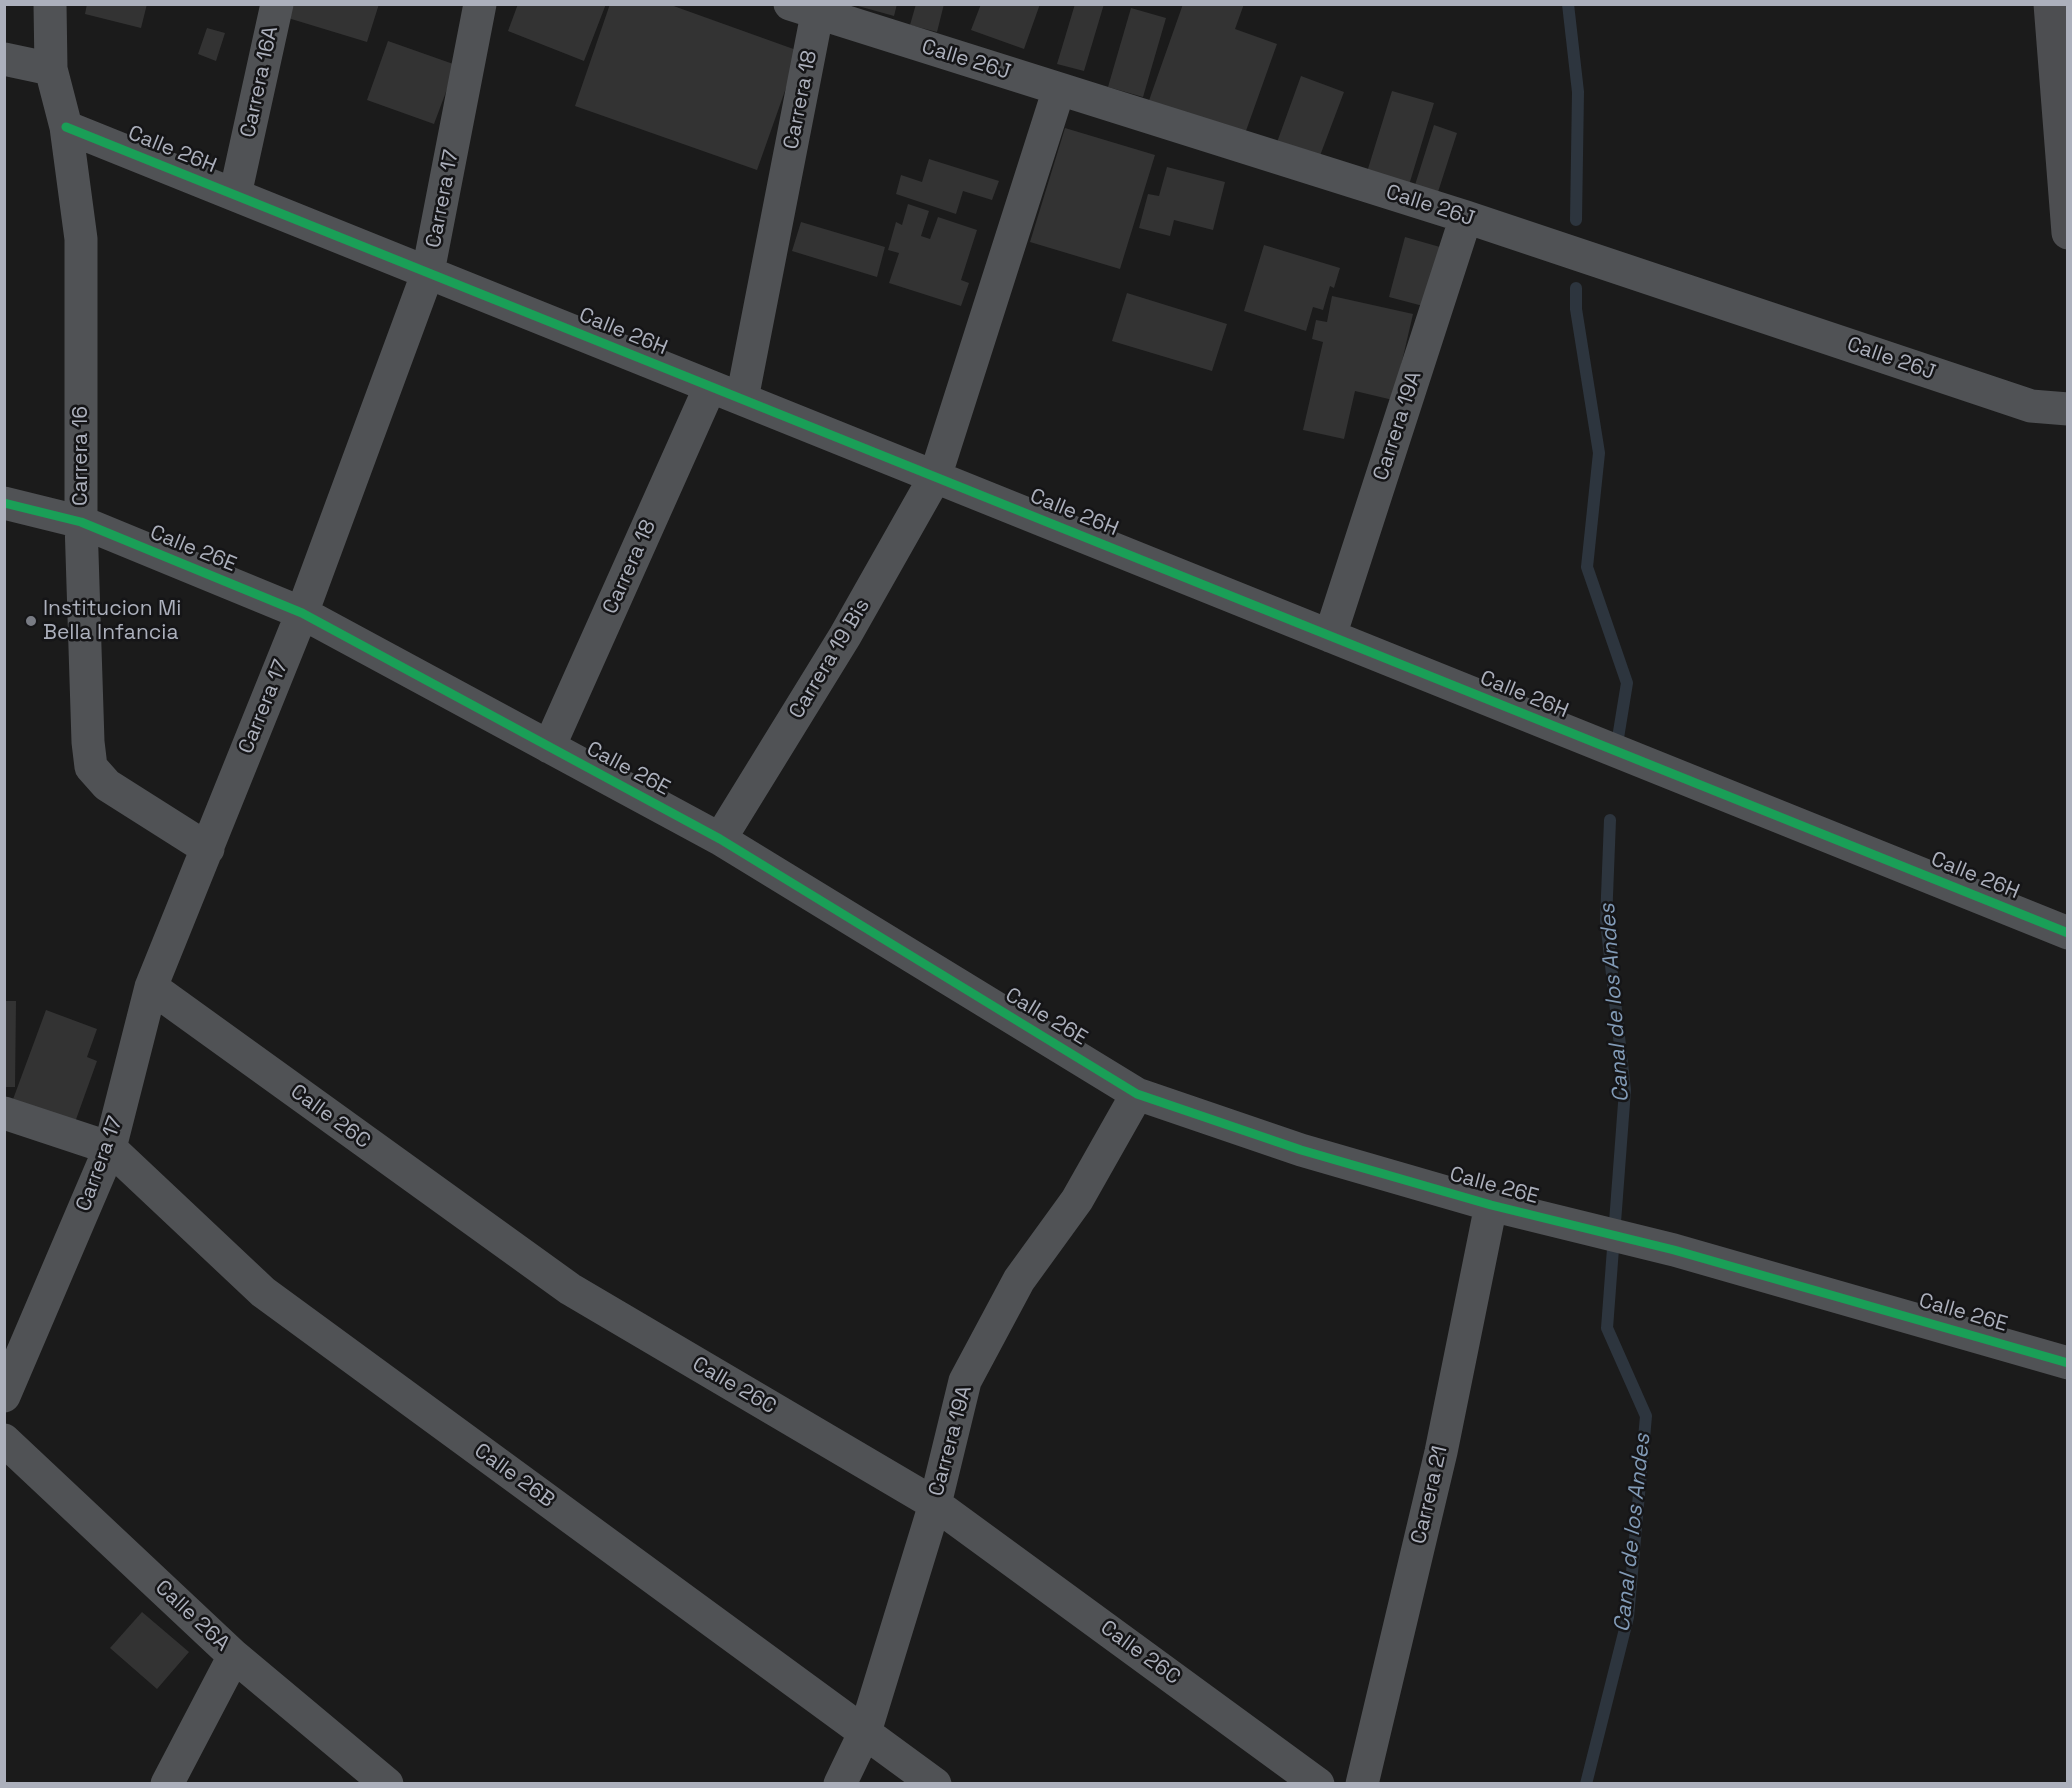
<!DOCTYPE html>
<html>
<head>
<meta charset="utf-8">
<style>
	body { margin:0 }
	#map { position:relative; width:2072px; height:1788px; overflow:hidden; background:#1b1b1b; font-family:"Space Grotesk",sans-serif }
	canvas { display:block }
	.frame { position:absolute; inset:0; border:6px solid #acb0bc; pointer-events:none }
</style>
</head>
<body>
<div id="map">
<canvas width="2072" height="1788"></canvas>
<div class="frame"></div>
</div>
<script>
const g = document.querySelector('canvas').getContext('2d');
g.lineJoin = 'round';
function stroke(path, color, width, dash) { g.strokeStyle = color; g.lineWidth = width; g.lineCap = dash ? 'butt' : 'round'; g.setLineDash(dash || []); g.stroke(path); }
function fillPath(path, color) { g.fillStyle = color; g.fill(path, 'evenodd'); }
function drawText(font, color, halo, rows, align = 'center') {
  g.font = font + ' "Space Grotesk",sans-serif'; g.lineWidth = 5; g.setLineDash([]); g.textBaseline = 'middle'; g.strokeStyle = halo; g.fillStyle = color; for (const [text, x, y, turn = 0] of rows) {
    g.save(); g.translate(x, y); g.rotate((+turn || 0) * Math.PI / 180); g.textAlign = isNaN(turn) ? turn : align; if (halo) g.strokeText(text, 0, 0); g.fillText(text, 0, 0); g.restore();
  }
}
stroke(new Path2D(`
	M1568,4l10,88 -2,128
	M1576,288v21l23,144 -12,114 40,116 -11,67
	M1586,1784l42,-167 18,-201 -39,-88 18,-238 -19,-169 4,-101`), '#2d353e', 12);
fillPath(new Path2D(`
	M87,4h60l-6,24 -56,-14z
	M292,4h87l-12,38 -79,-24z
	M518,4h88l-22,57 -76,-30z
	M610,4h58l131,47 -42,119 -182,-64z
	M851,4h46l-3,12z
	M916,4h28l-7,28 -27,-7z
	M981,4h59l-16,45 -53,-19z
	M1075,4h29l-20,67 -27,-7z
	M1183,4h61l-9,25 42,15 -35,98 -96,-33z
	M1131,8l35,10 -23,79 -35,-10z
	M207,28l18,5 -9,28 -18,-7z
	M388,41l68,24 -22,59 -67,-24z
	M1301,76l43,16 -26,69 -42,-16z
	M1392,91l42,12 -25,82 -42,-13z
	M1434,125l23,8 -19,59 -23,-7z
	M1065,128l90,27 -35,114 -90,-27z
	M929,159l70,22 -7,19 -29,-9 -7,23 -60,-20 5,-19 21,7z
	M1167,167l58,15 -12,48 -39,-10 -4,16 -31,-8 9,-34 11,2z
	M908,204l21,7 -8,25 9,3 8,-22 39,13 -16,50 8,3 -8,23 -72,-23 10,-30 -11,-3 8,-28 6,3z
	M801,222l84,25 -8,30 -85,-26z
	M1405,237l35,10 -17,59 -34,-9z
	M1264,245l76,23 -6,20 -4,-2 -7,24 -10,-3 -7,24 -62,-20z
	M1127,293l100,31 -15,47 -100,-30z
	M1332,296l81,18 -20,86 -38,-9 -11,48 -41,-9 20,-88 -11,-3 4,-19 11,2z
	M5,1001h11l-1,86h-10z
	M46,1010l51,19 -10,28 10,4 -23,64 -62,-23z
	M142,1612l47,40 -32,37 -47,-41z`), '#333');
stroke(new Path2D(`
	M50,4l1,65 15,58 15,112v283l7,220 3,25 16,18 101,64
	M790,4l676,213 565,189 37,3
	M4,59l47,10
	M66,127l2002,806
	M235,195l42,-191
	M742,399l77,-395
	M4,503l77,19 221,91 418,226 417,255 164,56 190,55 183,45 394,113
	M1330,636l136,-419
	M549,747l161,-360
	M720,839l125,-203 90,-159 124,-388
	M151,987l419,302 365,215 383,280
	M4,1113l106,35 153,144 672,492
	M4,1396l106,-248 41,-161 151,-374 126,-341 52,-268
	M4,1440l230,216 153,128
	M167,1784l67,-128
	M840,1784l25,-52 70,-228 30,-123 54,-101 58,-80 60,-106
	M1362,1784l79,-332 50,-247`), '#505255', 33);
stroke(new Path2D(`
	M2050,4l18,229`), '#4d4e51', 33);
stroke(new Path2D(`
	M66,127l2002,806
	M4,503l77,19 221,91 418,226 417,255 164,56 190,55 183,45 394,113`), '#1a9f57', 9);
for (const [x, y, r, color] of [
	[31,621,6,"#797c84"]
]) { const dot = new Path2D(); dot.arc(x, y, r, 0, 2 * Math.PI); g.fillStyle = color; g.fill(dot); stroke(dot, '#151517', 2); }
drawText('21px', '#acb0bc', '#151517', [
	["Calle 26J",966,60,17],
	["Carrera 16A",260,82,-78],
	["Carrera 18",801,100,-79],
	["Calle 26H",172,150,22],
	["Carrera 17",443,199,-79],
	["Calle 26J",1430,206,18],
	["Calle 26H",623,332,22],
	["Calle 26J",1891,359,19],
	["Carrera 19A",1398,426,-72],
	["Carrera 16",81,456,-90],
	["Calle 26H",1074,513,22],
	["Calle 26E",193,549,22],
	["Carrera 18",630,567,-66],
	["Carrera 19 Bis",830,659,-59],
	["Calle 26H",1524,695,22],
	["Carrera 17",264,707,-68],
	["Calle 26E",628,769,28],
	["Calle 26H",1975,876,22],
	["Calle 26E",1046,1017,31],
	["Calle 26C",330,1117,36],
	["Carrera 17",100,1164,-70],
	["Calle 26E",1494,1186,15],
	["Calle 26E",1963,1313,16],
	["Calle 26C",734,1386,30],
	["Carrera 19A",951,1441,-75],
	["Calle 26B",514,1476,36],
	["Carrera 21",1430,1495,-77],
	["Calle 26A",192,1616,43],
	["Calle 26C",1140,1653,36]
]);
drawText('21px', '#acb0bc', '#151517', [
	["Institucion Mi",43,609],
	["Bella Infancia",43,633]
], 'left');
drawText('italic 22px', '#829bb7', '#151517', [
	["Canal de los Andes",1615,1003,-94],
	["Canal de los Andes",1633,1533,-84]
]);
</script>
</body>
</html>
